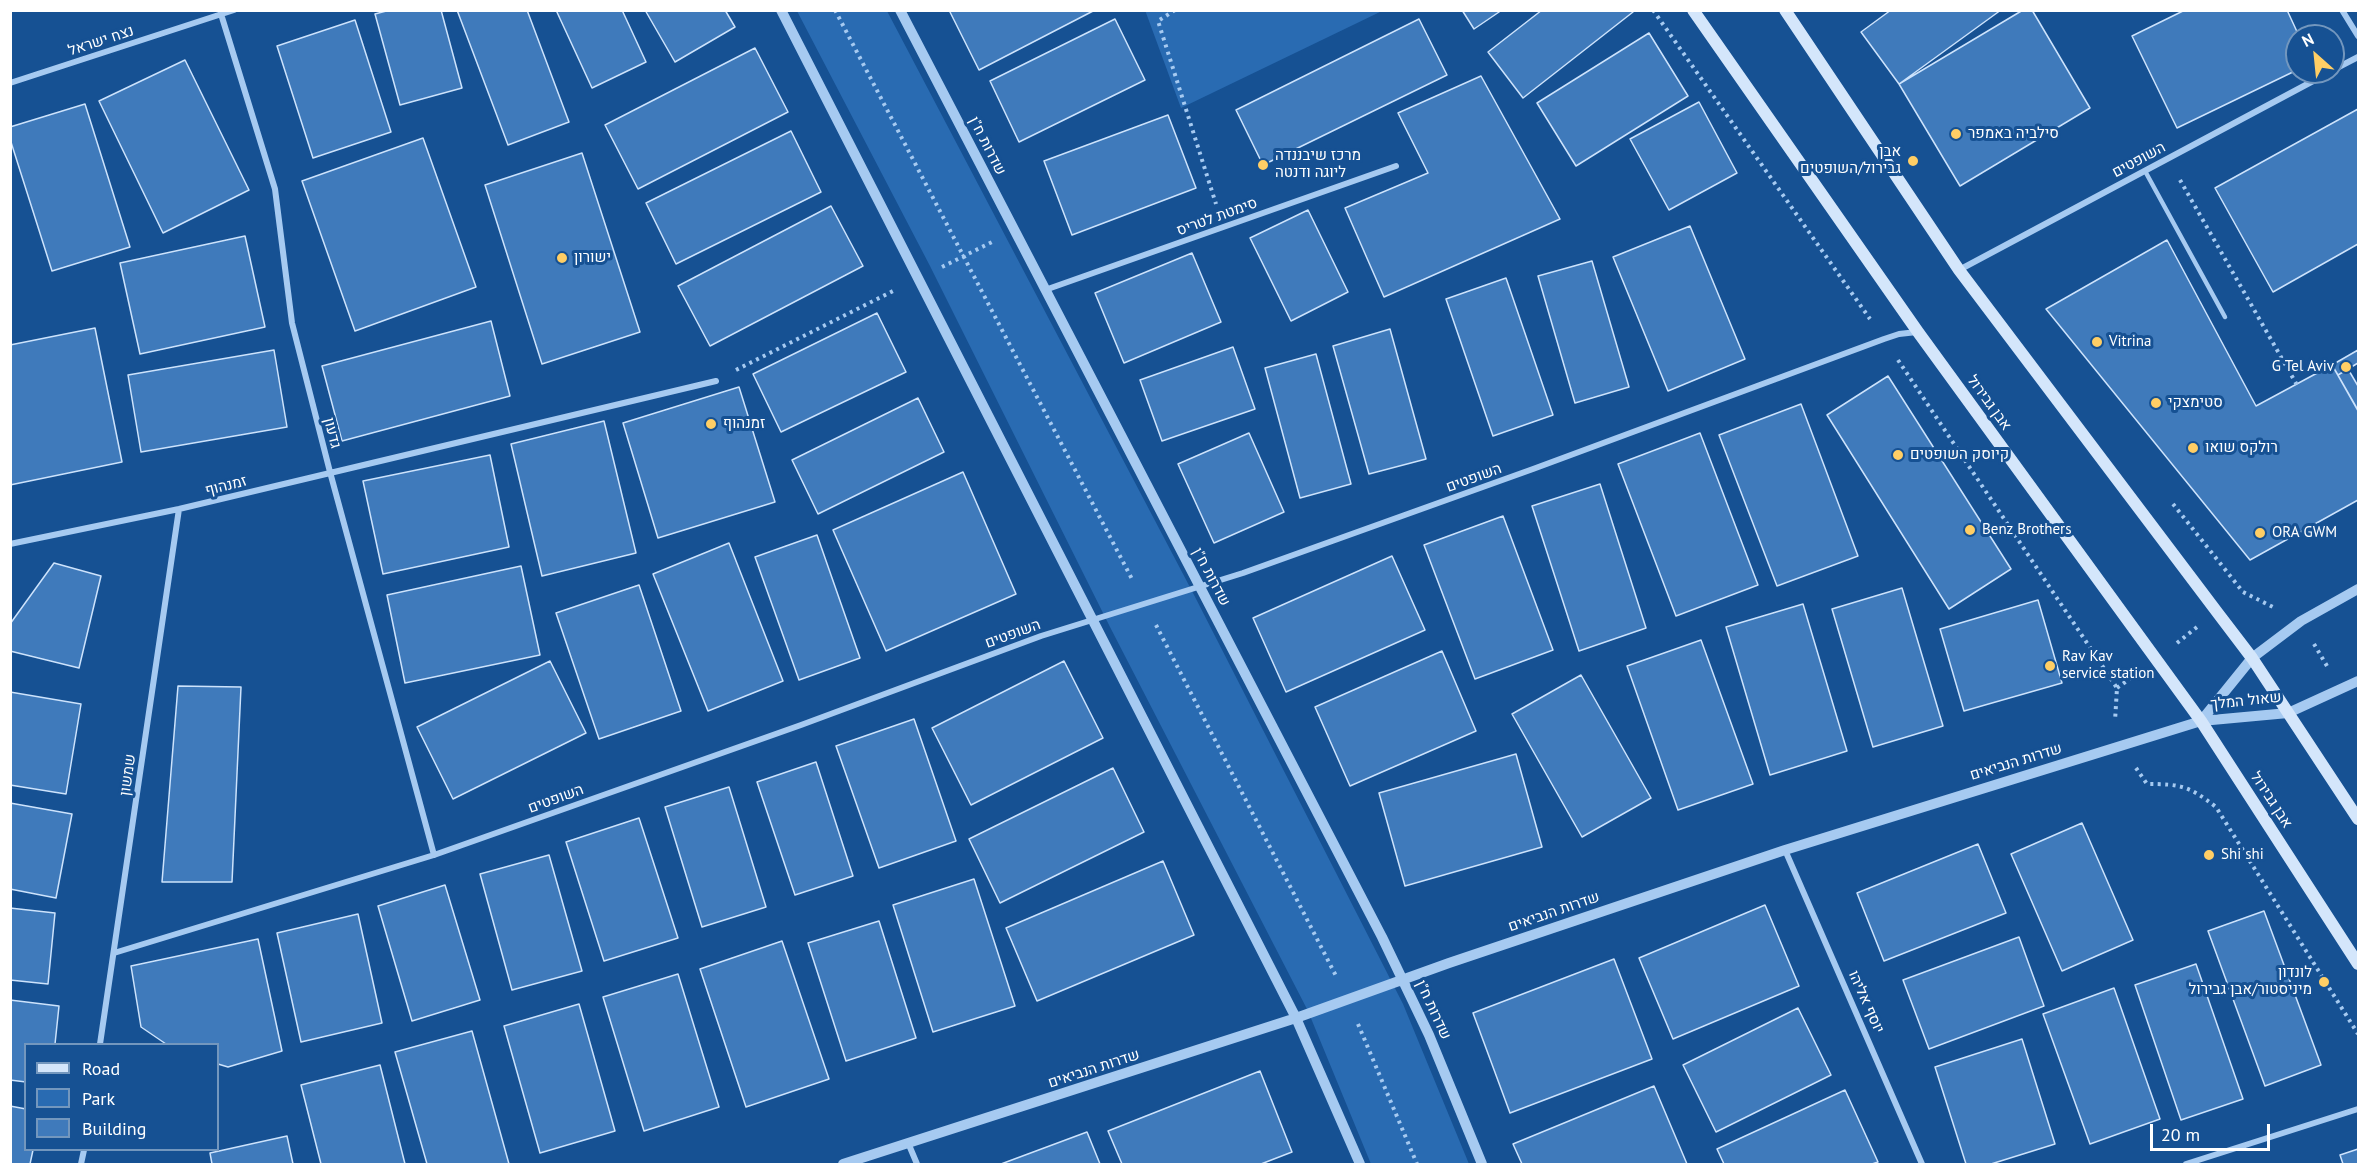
<!DOCTYPE html>
<html>
<head>
<meta charset="utf-8">
<style>
	body { margin:0 }
	#map { position:relative; width:2369px; height:1175px; overflow:hidden; background:#165193; font-family:"PT Sans",sans-serif }
	canvas { display:block }
	.frame { position:absolute; inset:0; border:12px solid #fff; pointer-events:none }
	.legend { position:absolute; left:24px; top:1043px; width:195px; height:108px; box-sizing:border-box; background:#165193; border:2px solid #7397be; margin:0; padding:8px 10px; list-style:none; font-size:18px; color:#fff }
	.legend li { display:flex; align-items:center; gap:12px; height:30px }
	.legend b { width:30px; border:2px solid #7397be }
	.north { position:absolute; left:2285px; top:24px; width:60px; height:60px; box-sizing:border-box; background:#165193; border:2px solid #7397be; border-radius:50%; rotate:333deg; font-size:16px; font-weight:700; line-height:24px; text-align:center; color:#fff }
	.north::after { content:''; display:block; margin:auto; width:21px; height:27px; background:#ffce65; clip-path:polygon(50% 0,100% 100%,50% 72%,0 100%) }
	.scale { position:absolute; left:2150px; top:1124px; width:120px; height:27px; box-sizing:border-box; border:3px solid #fff; border-top:0; padding-left:8px; font-size:18px; line-height:21px; white-space:nowrap; color:#fff; -webkit-text-stroke:4px #165193; paint-order:stroke }
</style>
</head>
<body>
<div id="map">
<canvas width="2369" height="1175"></canvas>
<div class="frame"></div>
<ul class="legend">
<li><b style="height:8px;background:#d4e6fb"></b>Road</li>
<li><b style="height:16px;background:#296bb2"></b>Park</li>
<li><b style="height:16px;background:#3f7abb"></b>Building</li>
</ul>
<div class="north">N</div>
<div class="scale">20 m</div>
</div>
<script>
const g = document.querySelector('canvas').getContext('2d');
g.lineJoin = 'round';
function fillPath(path, color) { g.fillStyle = color; g.fill(path, 'evenodd'); }
function stroke(path, color, width, dash) { g.strokeStyle = color; g.lineWidth = width; g.lineCap = dash ? 'butt' : 'round'; g.setLineDash(dash || []); g.stroke(path); }
function drawText(font, color, halo, rows, align = 'center') {
  g.font = font + ' "PT Sans",Heebo,sans-serif'; g.lineWidth = 6; g.setLineDash([]); g.textBaseline = 'middle'; g.strokeStyle = halo; g.fillStyle = color; for (const [text, x, y, turn = 0] of rows) {
    g.save(); g.translate(x, y); g.rotate((+turn || 0) * Math.PI / 180); g.textAlign = isNaN(turn) ? turn : align; if (halo) g.strokeText(text, 0, 0); g.fillText(text, 0, 0); g.restore();
  }
}
fillPath(new Path2D(`
	M1145,10h237v1l-201,97z
	M797,11h90l306,582 210,411 66,160h-98l-63,-153 -198,-384 -180,-361z`), '#296bb2');
const building = new Path2D(`
	M390,10h51l21,78 -62,17 -25,-91z
	M457,10h70l42,112 -61,23z
	M556,10h66l24,52 -54,26z
	M645,10h80l10,17 -60,35z
	M949,10h146l-116,60z
	M1462,10h40l-28,19z
	M1542,10h90l1,2 -110,86 -35,-46z
	M1891,10h110l-102,74 -38,-52z
	M2023,10h9l58,98 -130,78 -61,-102z
	M2185,10h102l12,26h-2v34l-120,58 -45,-92z
	M1115,19l30,61 -126,62 -29,-61z
	M1419,19l28,56 -184,90 -27,-55z
	M355,20l36,112 -78,26 -36,-112z
	M1649,33l39,63 -112,70 -39,-63z
	M755,48l33,64 -150,77 -33,-64z
	M185,60l64,130 -86,43 -64,-132z
	M1481,76l79,143 -176,78 -39,-89 83,-35 -30,-60z
	M1699,102l38,71 -68,37 -39,-71z
	M85,104l45,143 -78,24 -42,-132v-12z
	M2358,109v135l-85,48 -58,-104z
	M1168,115l28,73 -124,47 -28,-74z
	M791,131l30,61 -145,72 -30,-61z
	M423,138l53,149 -121,44 -53,-150z
	M582,153l58,179 -98,32 -57,-179z
	M831,206l32,60 -153,80 -32,-60z
	M1308,210l40,82 -57,29 -41,-83z
	M1690,226l55,133 -77,32 -55,-134z
	M245,236l20,91 -125,27 -20,-91z
	M2167,240l89,166 76,-41 26,46v89l-108,60 -204,-251z
	M1192,253l29,69 -97,41 -29,-70z
	M1592,261l37,126 -54,16 -37,-127z
	M1506,278l47,137 -60,21 -47,-137z
	M877,313l29,59 -125,60 -28,-58z
	M491,321l19,75 -168,45 -20,-75z
	M95,328l27,134 -112,23v-140z
	M1390,329l36,130 -57,15 -36,-128z
	M1233,347l22,62 -93,32 -22,-61z
	M274,350l13,77 -146,25 -13,-77z
	M2358,350v36l-10,-17 -10,6 -6,-10z
	M1316,354l35,130 -51,14 -35,-130z
	M2358,363v47l-20,-35z
	M1888,376l123,193 -62,40 -122,-194z
	M739,387l36,115 -117,36 -35,-115z
	M918,398l26,54 -126,62 -26,-54z
	M1801,404l57,152 -81,30 -58,-151z
	M604,421l32,132 -94,23 -31,-132z
	M1249,433l35,79 -70,31 -36,-79z
	M1700,433l58,152 -82,31 -58,-152z
	M490,455l19,92 -126,27 -20,-93z
	M963,472l53,122 -130,57 -53,-121z
	M1600,484l46,144 -67,23 -47,-145z
	M1503,516l50,134 -78,29 -51,-134z
	M817,535l43,123 -61,22 -44,-123z
	M729,543l54,138 -75,30 -55,-137z
	M1392,556l33,74 -139,62 -33,-74z
	M54,563l47,13 -22,92 -69,-17v-27z
	M521,566l19,89 -135,28 -18,-88z
	M639,585l42,126 -82,28 -43,-126z
	M1902,588l41,138 -70,21 -41,-138z
	M2038,600l24,83 -98,28 -24,-82z
	M1803,604l44,147 -77,24 -44,-148z
	M1701,640l52,144 -75,26 -51,-144z
	M1442,651l34,80 -126,55 -35,-79z
	M550,661l36,72 -133,66 -36,-72z
	M1064,661l39,77 -132,67 -39,-77z
	M1581,675l70,123 -69,39 -70,-123z
	M178,686l63,1 -9,195h-70z
	M10,692l71,12 -15,90 -56,-9z
	M914,719l42,122 -77,27 -43,-122z
	M1516,754l26,93 -137,39 -26,-93z
	M816,762l37,114 -58,19 -38,-113z
	M1113,768l31,64 -144,71 -31,-64z
	M729,787l37,120 -64,20 -37,-120z
	M10,803l62,11 -16,84 -46,-9z
	M639,818l39,120 -74,23 -38,-119z
	M2082,823l51,117 -71,31 -51,-117z
	M1978,844l28,69 -122,48 -27,-68z
	M549,855l33,116 -70,19 -32,-116z
	M1163,861l31,74 -157,66 -31,-73z
	M974,879l41,127 -82,26 -40,-127z
	M445,885l35,115 -68,21 -34,-115z
	M1765,905l34,81 -126,53 -34,-81z
	M10,908l45,5 -7,71 -38,-4z
	M2264,911l57,154 -56,21 -57,-155z
	M358,914l24,109 -81,19 -24,-109z
	M879,921l37,117 -70,23 -38,-118z
	M2019,937l25,69 -115,43 -26,-69z
	M258,939l24,112 -54,16 -10,-3v-20h-52l-25,-17 -10,-61z
	M782,941l47,138 -83,28 -46,-138z
	M1614,959l38,100 -142,54 -37,-100z
	M2196,964l47,135 -62,21 -46,-135z
	M678,974l41,133 -75,24 -41,-134z
	M2114,988l46,131 -70,25 -47,-130z
	M10,1000l49,6 -4,38h-29v38l-16,-2z
	M579,1004l36,127 -75,22 -36,-127z
	M1798,1008l33,67 -115,57 -33,-67z
	M472,1031l37,133h-82l-32,-112z
	M2022,1039l33,105 -64,20h-25l-31,-97z
	M380,1065l25,99h-84l-20,-79z
	M1260,1071l32,81 -31,12h-139l-14,-33z
	M1654,1086l33,78h-165l-9,-20z
	M1845,1090l33,72 -6,2h-148l-7,-15z
	M10,1106l16,3v41h7l-3,14h-20z
	M1087,1132l13,32h-99z
	M287,1136l6,28h-81l-2,-11z
	M2358,1149v15h-15l-3,-9z`);
fillPath(building, '#3f7abb');
stroke(building, '#cde3fc', 1.5);
stroke(new Path2D(`
	M835,10l298,571
	M1175,10l-17,11 58,183
	M1653,10l217,309
	M2180,180l117,205
	M942,267l50,-25
	M1898,360l219,328 -2,33
	M736,370l159,-80
	M2173,504l70,88 32,16
	M1156,625l180,351
	M2177,643l20,-16
	M2314,644l13,22
	M2117,688l18,-13
	M2136,768l11,16c34,0 42,2 69,23l142,227
	M1358,1024l59,140`), '#a6caf1', 4, [3, 4.5]);
stroke(new Path2D(`
	M2145,171l80,146`), '#a6caf1', 4.5);
stroke(new Path2D(`
	M2342,10l16,26
	M221,14l54,175 17,134 38,149 104,383
	M2333,70l25,-13
	M10,83l224,-73
	M1959,270l371,-198
	M1045,290l351,-124
	M10,544l169,-35 537,-128
	M1785,850l137,314
	M114,953l320,-98 367,-130 240,-89 202,-63 290,-104 351,-130 15,-5 18,-2
	M100,1044l79,-535
	M909,1145l8,19
	M81,1164l3,-14
	M2186,1164l172,-55`), '#a6caf1', 6);
stroke(new Path2D(`
	M781,10l515,1008 64,146
	M900,10l482,927 47,98 53,129
	M2201,721l51,-63 49,-37 57,-32
	M843,1164l453,-146 153,-55 336,-113 416,-129 87,-8 70,-32`), '#a6caf1', 10);
stroke(new Path2D(`
	M1693,10l225,322 283,389 157,243
	M1785,10l174,260 258,342 35,46 106,161`), '#d4e6fb', 12);
for (const [x, y, r, color] of [
	[1956,134,6,"#ffce65"],
	[1913,161,6,"#ffce65"],
	[1263,165,6,"#ffce65"],
	[562,258,6,"#ffce65"],
	[2097,342,6,"#ffce65"],
	[2346,367,6,"#ffce65"],
	[2156,403,6,"#ffce65"],
	[711,424,6,"#ffce65"],
	[2193,448,6,"#ffce65"],
	[1898,455,6,"#ffce65"],
	[1970,530,6,"#ffce65"],
	[2260,533,6,"#ffce65"],
	[2050,666,6,"#ffce65"],
	[2209,855,6,"#ffce65"],
	[2324,982,6,"#ffce65"]
]) { const dot = new Path2D(); dot.arc(x, y, r, 0, 2 * Math.PI); g.fillStyle = color; g.fill(dot); stroke(dot, '#165193', 2); }
drawText('15px', '#fff', '#165193', [
	["נצח ישראל",101,41,-18],
	["שדרות ח\"ן",987,146,63],
	["השופטים",2139,160,-28],
	["סימטת לטריס",1217,217,-20],
	["אבן גבירול",1989,403,54],
	["גדעון",332,433,76],
	["השופטים",1474,478,-20],
	["זמנהוף",226,486,-14],
	["שדרות ח\"ן",1211,577,62],
	["השופטים",1013,634,-20],
	["שאול המלך",2246,701,-6],
	["שדרות הנביאים",2016,762,-17],
	["שמשון",128,775,-82],
	["השופטים",556,799,-20],
	["אבן גבירול",2271,800,57],
	["שדרות הנביאים",1554,912,-19],
	["יוסף אליהו",1866,1002,66],
	["שדרות ח\"ן",1433,1010,65],
	["שדרות הנביאים",1094,1069,-18]
]);
drawText('15px', '#fff', '#165193', [
	["סילביה באמפר",1968,134],
	["אבן",1901,152,"right"],
	["גבירול/השופטים",1901,169,"right"],
	["מרכז שיבננדה",1275,156],
	["ליוגה ודנטה",1275,173],
	["ישורון",574,258],
	["Vitrina",2109,342],
	["G Tel Aviv",2334,367,"right"],
	["סטימצקי",2168,403],
	["זמנהוף",723,424],
	["רולקס שואו",2205,448],
	["קיוסק השופטים",1910,455],
	["Benz Brothers",1982,530],
	["ORA GWM",2272,533],
	["Rav Kav",2062,657],
	["service station",2062,674],
	["Shi shi",2221,855],
	["לונדון",2312,973,"right"],
	["מיניסטור/אבן גבירול",2312,990,"right"]
], 'left');
</script>
</body>
</html>
